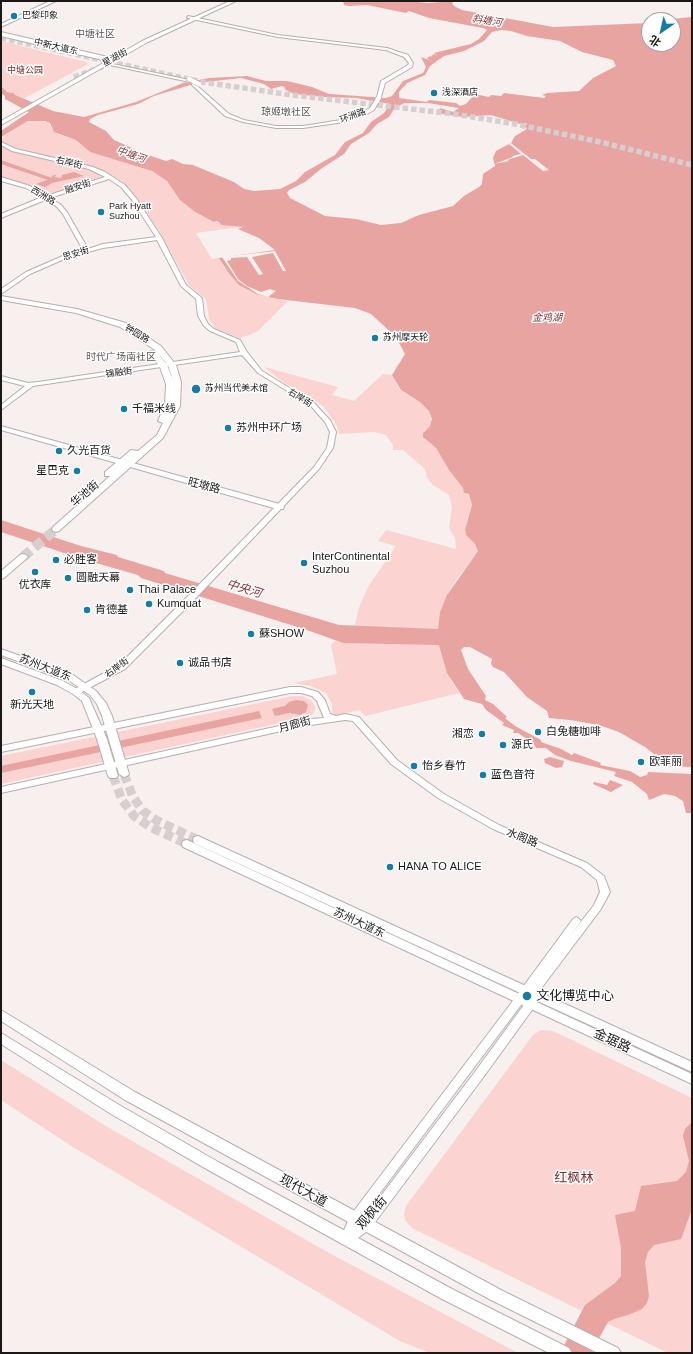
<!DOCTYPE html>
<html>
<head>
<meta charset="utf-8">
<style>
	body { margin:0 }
	#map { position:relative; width:693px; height:1354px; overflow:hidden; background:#f8efef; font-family:Helvetica,"Noto Sans SC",sans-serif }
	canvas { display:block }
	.frame { position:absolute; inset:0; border:2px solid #1b1818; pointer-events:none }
	.north { position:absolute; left:641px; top:12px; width:40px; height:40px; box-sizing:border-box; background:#fff; border:1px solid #a4a3a3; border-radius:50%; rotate:214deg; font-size:11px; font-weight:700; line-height:16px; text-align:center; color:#1b1818 }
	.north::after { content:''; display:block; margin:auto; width:14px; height:18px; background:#137da7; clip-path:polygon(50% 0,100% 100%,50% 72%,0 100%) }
</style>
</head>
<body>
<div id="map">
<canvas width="693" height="1354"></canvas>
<div class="frame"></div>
<div class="north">北</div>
</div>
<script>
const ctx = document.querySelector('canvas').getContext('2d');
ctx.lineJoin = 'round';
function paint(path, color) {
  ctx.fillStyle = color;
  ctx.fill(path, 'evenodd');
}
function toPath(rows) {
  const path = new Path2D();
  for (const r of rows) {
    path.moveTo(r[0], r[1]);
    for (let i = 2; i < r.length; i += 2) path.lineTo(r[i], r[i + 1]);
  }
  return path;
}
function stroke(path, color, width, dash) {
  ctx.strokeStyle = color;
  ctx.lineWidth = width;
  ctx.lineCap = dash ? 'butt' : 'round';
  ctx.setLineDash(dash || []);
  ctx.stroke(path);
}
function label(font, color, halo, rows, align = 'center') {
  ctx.font = font + ' Helvetica,"Noto Sans SC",sans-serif';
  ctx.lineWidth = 3;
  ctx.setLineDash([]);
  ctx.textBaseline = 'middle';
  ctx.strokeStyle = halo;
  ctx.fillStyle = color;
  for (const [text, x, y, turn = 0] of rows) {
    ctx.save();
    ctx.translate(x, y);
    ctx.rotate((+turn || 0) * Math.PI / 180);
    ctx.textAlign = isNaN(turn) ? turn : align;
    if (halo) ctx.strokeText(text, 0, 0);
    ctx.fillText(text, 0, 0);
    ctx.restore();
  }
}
paint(toPath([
	[1,41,86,62,88,64,23,99,14,95,15,93,6,91,1,86],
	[34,120,48,122,52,129,58,134,76,140,90,152,152,171,167,181,185,204,195,212,214,222,240,227,196,233,212,259,224,257,259,294,288,301,258,331,249,335,239,338,215,328,209,319,206,299,189,285,158,229,132,191,120,180,90,166,22,150,1,141,1,139,4,137,3,136,27,122],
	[1,144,12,150,82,167,99,173,101,177,55,193,47,193,21,183,1,177],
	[264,367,338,387,332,395,354,401,383,374,392,375,400,390,420,402,429,411,432,420,430,426,424,431,427,441,436,448,449,470,463,488,464,493,469,494,472,505,465,530,466,535,475,544,478,551,451,587,440,612,451,681,459,693,365,716,360,710,332,716,332,704,326,693,311,686,294,683,337,674,331,645,335,641,343,643,355,625,359,607,368,587,396,546,378,541,386,530,456,549,455,538,449,528,452,507,449,495,433,485,427,478,425,469,403,450,393,450,393,445,386,435,374,432,339,434,336,424,324,407,315,400,283,382],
	[293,696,302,696,311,700,316,708,312,715,308,717,1,784,1,756],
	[541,1030,553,1031,692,1098,692,1353,668,1353,412,1228,405,1220,404,1215,406,1206,533,1035],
	[1,1060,104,1125,329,1253,518,1353,430,1353,400,1341,73,1147,1,1100]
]), '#fbd3d1');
paint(toPath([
	[343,1,408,1,428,3,455,1,452,3,454,6,462,10,553,27,649,23,649,44,673,44,673,20,661,20,692,17,692,767,664,766,660,763,663,761,645,747,619,732,599,725,570,720,549,718,547,711,527,697,504,672,493,667,491,664,492,659,470,647,464,647,461,650,468,669,486,696,485,700,493,704,507,717,505,718,515,726,541,740,541,742,561,749,572,755,574,753,601,763,600,765,630,771,640,777,647,775,648,772,692,774,692,813,686,813,683,801,675,796,664,794,649,800,647,794,632,782,614,776,616,772,571,761,555,755,546,748,536,748,533,743,518,733,513,733,514,730,502,725,504,723,486,710,482,704,464,699,447,673,439,645,343,643,307,630,141,578,138,575,82,559,1,532,1,520,81,546,117,555,118,557,164,571,165,573,339,625,438,629,440,612,447,595,478,551,475,544,466,535,465,530,472,505,469,494,464,493,463,488,449,470,436,448,423,437,423,433,430,426,432,419,429,411,420,402,401,390,392,375,405,354,396,337,371,314,355,308,278,299,256,294,239,285,231,276,219,258,275,250,259,238,238,229,243,227,222,225,217,221,214,222,195,212,180,200,167,181,152,171,90,152,76,140,54,132,50,123,45,121,28,121,1,137,1,131,29,112,5,99,5,96,1,93,1,86,7,92,14,93,15,95,53,111,84,117,136,102,183,83,209,78,247,76,266,81,287,81,312,87,329,94,386,98,392,96,403,81,423,73,426,67,421,57,429,60,427,58,430,56,434,58,431,56,434,54,438,56,434,53,471,44,479,39,487,30,483,28,429,18,409,11,406,13,367,5,349,6,344,5],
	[501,30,511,31,527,36,560,41,582,52,613,60,616,66,593,78,579,91,547,93,542,95,546,96,544,98,504,93,501,96,491,95,489,97,465,92,474,95,466,104,460,106,456,103,429,100,427,102,399,98,399,92,407,83,425,75,430,66,444,56,464,51,484,41,492,32],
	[241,78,264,84,271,89,282,86,286,88,284,89,294,94,324,97,356,98,390,104,384,113,371,122,363,133,345,142,335,155,305,172,296,181,280,189,254,191,244,189,234,182,193,165,183,164,172,159,166,161,148,155,114,140,106,131,89,122,90,119,98,115,138,104,154,96,197,83],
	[404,103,428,103,459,108,453,112,440,108,437,113,463,117,491,115,520,124,526,123,527,125,524,125,527,129,515,136,511,143,496,151,493,158,495,166,483,174,482,184,479,187,464,196,453,206,419,215,401,223,381,225,356,219,325,216,290,198,287,193,289,190,305,182,322,168,344,154,351,144,369,133,377,124,389,117,394,109],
	[74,172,84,176,52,183,45,187,36,184,49,179,54,175,56,175,55,177,60,178,62,177,62,175],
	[296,700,304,701,308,705,306,712,300,715,289,713,275,716,272,709,285,706,289,702],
	[259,711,262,718,1,773,1,766],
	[550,757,564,761,562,767,556,768,545,763,544,759],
	[610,780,623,785,611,792,593,784,594,782,607,785],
	[692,1122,692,1209,681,1239,654,1245,648,1252,645,1262,649,1296,647,1303,642,1309,628,1315,614,1319,608,1322,591,1353,560,1353,585,1305,615,1283,621,1276,621,1248,615,1215,635,1211,641,1186,677,1181,686,1172,689,1161,683,1136,685,1129]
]), '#e8a4a1');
paint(toPath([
	[511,143,531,159,535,159,549,170,543,171,523,155,507,160,509,161,494,164,513,157,512,156,521,154,509,144],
	[275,251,286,271,283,271,273,253,252,257,263,274,259,275,247,257,231,258,231,260,227,261,238,279,247,286,261,292,270,289,276,291,268,297,258,294,238,281,222,257]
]), '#f8efef');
paint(toPath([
	[1,160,52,178,53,179,48,180,1,164,1,160]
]), '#e8a4a1');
stroke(toPath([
	[124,774,133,797,143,811,156,820,198,840],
	[113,776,122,800,134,816,152,828,187,844]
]), '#d7cfcf', 9, [9, 4.5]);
stroke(toPath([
	[1,38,202,82,292,95,454,114,515,124,596,141,692,165],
	[74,77,107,65]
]), '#d7cfcf', 5.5, [5.5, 3]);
stroke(toPath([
	[23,557,56,529]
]), '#d7cfcf', 10, [10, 5]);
const tertiary = toPath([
	[188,16,278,35,387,48,408,55,413,63,412,67,385,83,381,97,379,98,377,97,381,81,408,65,409,63,404,57,386,50,278,37,187,18,188,16],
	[103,62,185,79,187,80,185,81,105,64,103,63,103,62],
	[194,83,229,114,244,120,276,126,303,126,341,120,363,112,370,108,375,100,379,101,374,110,367,114,344,122,303,128,276,128,243,122,225,116,192,85,192,83,194,83],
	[1,142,16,149,93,167,105,172,125,185,136,198,162,238,186,285,202,298,204,316,208,324,214,329,240,340,247,352,262,371,314,403,330,420,336,432,333,448,319,469,194,600,125,669,76,695,72,692,73,690,119,665,188,596,314,467,327,448,330,432,325,422,310,405,258,373,242,355,33,386,1,410,1,405,25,386,1,380,1,376,28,383,38,382,240,352,236,342,210,331,204,326,198,316,196,299,181,286,157,240,103,248,69,257,30,274,1,294,1,289,26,272,65,255,83,250,63,214,56,206,45,200,1,218,1,214,42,197,26,188,1,181,1,177,30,186,46,196,105,177,89,169,12,151,1,145,1,142],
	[109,179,121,187,132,200,156,237,103,244,88,249,67,212,60,204,50,198,109,179],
	[290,687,301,687,318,692,325,700,330,714,336,716,345,714,359,717,397,760,444,794,499,825,587,863,604,876,610,892,601,909,537,994,535,1006,482,1079,370,1229,350,1244,346,1245,342,1244,340,1240,350,1216,506,1010,573,919,576,917,579,919,581,921,570,936,594,905,600,892,597,880,581,867,493,829,438,798,391,764,353,721,345,720,304,726,1,793,1,787,311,719,324,718,317,701,312,696,301,693,290,693,1,752,1,746,290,687],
	[527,997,526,1002,474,1073,362,1221,358,1225,359,1221,527,997]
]);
const secondary = toPath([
	[50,1,56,1,1,27,1,24,50,1],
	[1,426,283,505,284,507,283,509,277,509,1,430,1,426],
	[1,649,73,675,96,691,106,703,112,716,129,774,127,776,124,777,119,774,102,716,97,704,90,695,67,679,1,655,1,649],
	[1,658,63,681,79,690,89,698,107,739,118,776,116,778,110,778,108,776,97,739,82,701,73,694,57,685,1,664,1,658],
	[198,836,692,1062,692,1072,194,843,193,840,194,837,198,836],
	[187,840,692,1074,692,1084,183,847,182,844,183,841,187,840]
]);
const primary = toPath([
	[230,1,236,1,148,42,1,125,1,121,107,61,1,36,1,32,112,58,144,40,230,1],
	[1,296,77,309,126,323,161,346,176,365,181,382,180,406,163,438,59,531,56,532,53,531,52,529,53,527,110,476,105,476,105,472,131,450,138,451,157,435,163,423,158,421,165,405,166,384,160,367,149,353,150,351,156,351,167,365,173,380,168,365,155,350,120,327,76,313,1,300,1,296],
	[23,554,26,555,28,557,26,559,4,578,1,579,1,571,20,555,23,554],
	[1,1010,135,1092,501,1290,618,1348,621,1353,598,1353,491,1300,125,1100,1,1021,1,1010],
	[1,1033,121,1106,220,1163,452,1289,569,1348,572,1353,549,1353,442,1299,210,1171,111,1114,1,1044,1,1033]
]);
stroke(tertiary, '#b7aeae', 2);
stroke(secondary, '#b7aeae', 2);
stroke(primary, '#b7aeae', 2);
paint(tertiary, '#fff');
paint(secondary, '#fff');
paint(primary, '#fff');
const tertiaryBridge = toPath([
	[189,79,199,84],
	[377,101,379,97]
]);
stroke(tertiaryBridge, '#b7aeae', 5.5, []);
stroke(tertiaryBridge, '#fff', 4.5);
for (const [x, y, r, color] of [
	[14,16,4,"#137da7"],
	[434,93,4,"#137da7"],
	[101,212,4,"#137da7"],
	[375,338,4,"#137da7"],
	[196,389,5,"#137da7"],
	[124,409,4,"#137da7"],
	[228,428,4,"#137da7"],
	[59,451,4,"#137da7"],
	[77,471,4,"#137da7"],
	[56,560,4,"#137da7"],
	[304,563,4,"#137da7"],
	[35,572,4,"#137da7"],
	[68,578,4,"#137da7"],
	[130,590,4,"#137da7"],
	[149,604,4,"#137da7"],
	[87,610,4,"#137da7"],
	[251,634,4,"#137da7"],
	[180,663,4,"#137da7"],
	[32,692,4,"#137da7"],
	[538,732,4,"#137da7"],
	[482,734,4,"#137da7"],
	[503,745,4,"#137da7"],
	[641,762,4,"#137da7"],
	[414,766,4,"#137da7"],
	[483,775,4,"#137da7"],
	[390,867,4,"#137da7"],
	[527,996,5,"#137da7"]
]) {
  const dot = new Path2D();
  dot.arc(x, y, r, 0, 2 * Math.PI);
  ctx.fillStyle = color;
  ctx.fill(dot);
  stroke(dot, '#fff', 1.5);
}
label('9px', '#1b1818', '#fff', [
	["巴黎印象",22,16],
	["浅深酒店",442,93],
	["Park Hyatt",109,207],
	["Suzhou",109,217],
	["苏州摩天轮",383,338],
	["苏州当代美术馆",205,389]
], 'left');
label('9px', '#1b1818', '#fff', [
	["中新大道东",56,47,13],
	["星湖街",115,58,-28],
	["环洲路",353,116,-20],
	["右岸街",69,163,14],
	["融安街",78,187,-18],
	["西洲路",43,196,31],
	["思安街",76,254,-17],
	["钟园路",137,334,32],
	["锦融街",119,373,-8],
	["右岸街",300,398,31],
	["右岸街",117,668,-36]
]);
label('9px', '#7b2a2d', '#fff', [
	["中塘公园",25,71]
]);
label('italic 10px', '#853436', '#fff', [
	["斜塘河",487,21,10],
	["中塘河",131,155,19],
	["金鸡湖",547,318]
]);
label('10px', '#5c5554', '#fff', [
	["中塘社区",95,34],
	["琼姬墩社区",286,112],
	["时代广场南社区",121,357]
]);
label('11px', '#1b1818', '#fff', [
	["千福米线",132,409],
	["苏州中环广场",236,428],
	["久光百货",67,451],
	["星巴克",69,471,"right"],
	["InterContinental",312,557],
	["Suzhou",312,570],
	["必胜客",64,560],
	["圆融天幕",76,578],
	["优衣库",35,585,"center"],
	["Thai Palace",138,590],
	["Kumquat",157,604],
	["肯德基",95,610],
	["蘇SHOW",259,634],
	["诚品书店",188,663],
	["新光天地",32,705,"center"],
	["白兔糖咖啡",546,732],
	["湘恋",474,734,"right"],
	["源氏",511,745],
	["欧菲丽",649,762],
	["怡乡春竹",422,766],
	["蓝色音符",491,775],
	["HANA TO ALICE",398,867]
], 'left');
label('11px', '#1b1818', '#fff', [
	["旺墩路",204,486,15],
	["华池街",85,494,-41],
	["苏州大道东",45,668,21],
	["月廊街",295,725,-15],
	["水阁路",522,838,22],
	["苏州大道东",359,923,25]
]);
label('italic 12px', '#853436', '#fff', [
	["中央河",244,589,17]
]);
label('13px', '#1b1818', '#fff', [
	["文化博览中心",536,996]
], 'left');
label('13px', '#1b1818', '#fff', [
	["金琚路",612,1041,25],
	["现代大道",303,1191,29],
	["观枫街",372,1213,-49]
]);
label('13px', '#7b2a2d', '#fff', [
	["红枫林",574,1178]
]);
</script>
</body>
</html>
